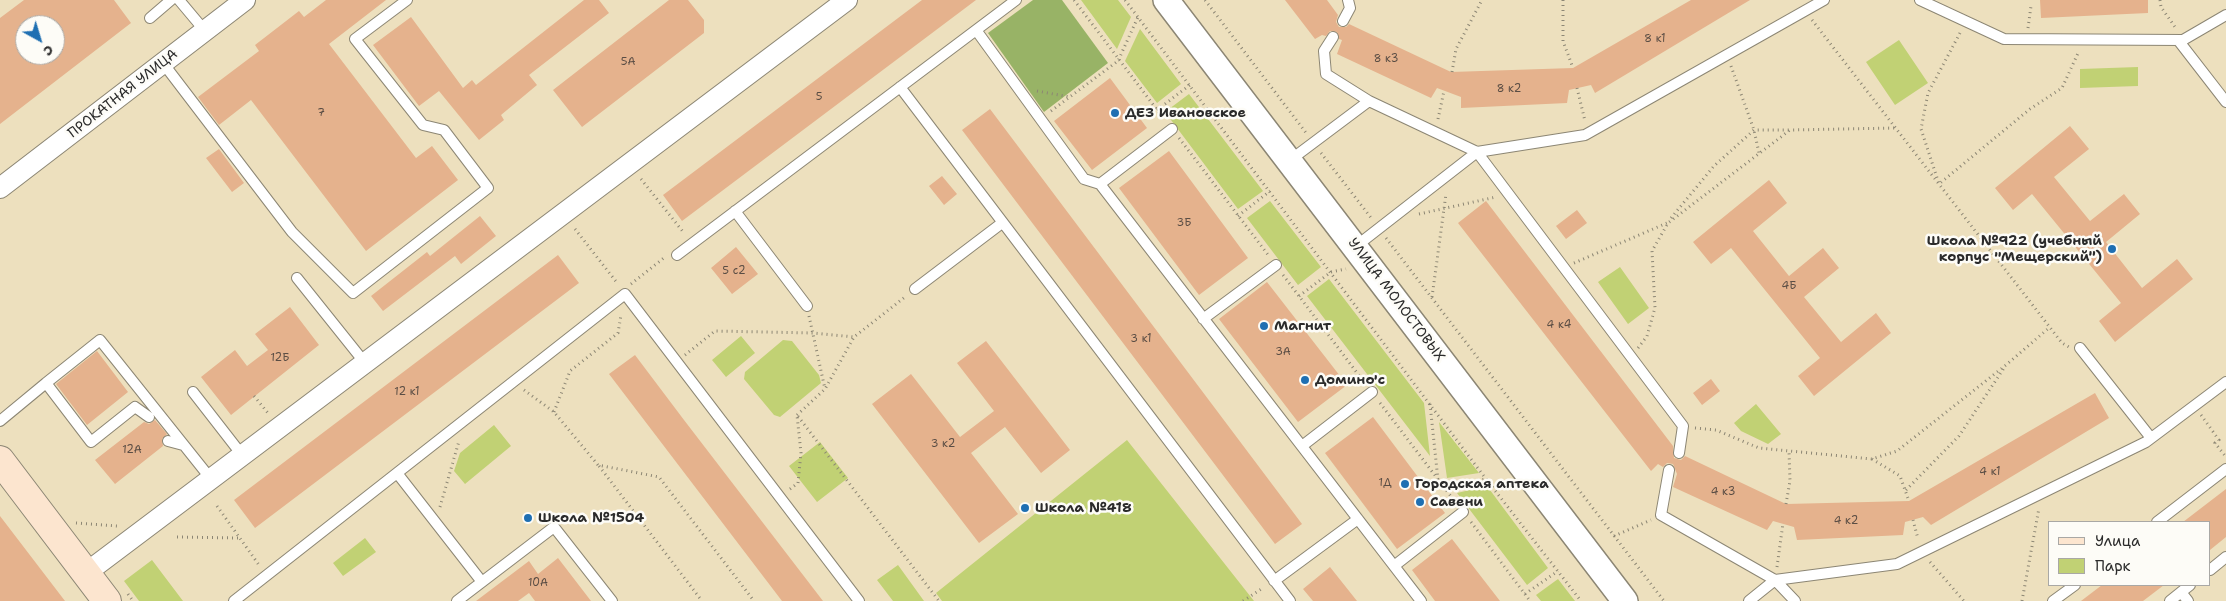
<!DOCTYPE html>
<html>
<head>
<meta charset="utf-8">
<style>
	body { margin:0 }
	#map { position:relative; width:2226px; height:601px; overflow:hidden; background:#ede0be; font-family:"Shantell Sans",sans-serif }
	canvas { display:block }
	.legend { position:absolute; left:2048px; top:521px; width:162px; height:65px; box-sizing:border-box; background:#fdfcf7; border:1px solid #a9a8a5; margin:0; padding:6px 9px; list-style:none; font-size:15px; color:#2b2b2b }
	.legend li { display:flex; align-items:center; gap:10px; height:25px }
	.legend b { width:25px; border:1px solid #a9a8a5 }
	.north { position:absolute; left:15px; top:15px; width:50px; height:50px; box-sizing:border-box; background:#fdfcf7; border:1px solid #a9a8a5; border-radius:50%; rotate:141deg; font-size:14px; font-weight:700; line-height:20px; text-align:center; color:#2b2b2b }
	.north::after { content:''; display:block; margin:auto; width:18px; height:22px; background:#1f6fb2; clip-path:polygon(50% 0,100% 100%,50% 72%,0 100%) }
</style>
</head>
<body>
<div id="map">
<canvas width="2226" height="601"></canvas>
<ul class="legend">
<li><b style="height:6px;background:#fce5cf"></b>Улица</li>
<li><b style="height:14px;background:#c1d174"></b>Парк</li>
</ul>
<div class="north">С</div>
</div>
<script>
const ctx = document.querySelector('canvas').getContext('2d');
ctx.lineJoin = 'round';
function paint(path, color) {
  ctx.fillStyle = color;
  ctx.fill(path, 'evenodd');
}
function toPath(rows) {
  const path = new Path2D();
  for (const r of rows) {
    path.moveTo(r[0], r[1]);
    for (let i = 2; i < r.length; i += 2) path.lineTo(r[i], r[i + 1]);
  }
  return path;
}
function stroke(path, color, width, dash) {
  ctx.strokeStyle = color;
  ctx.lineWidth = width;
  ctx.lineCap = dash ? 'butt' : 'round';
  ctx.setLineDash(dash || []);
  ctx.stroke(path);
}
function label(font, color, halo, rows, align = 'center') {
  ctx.font = font + ' "Shantell Sans",sans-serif';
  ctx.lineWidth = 5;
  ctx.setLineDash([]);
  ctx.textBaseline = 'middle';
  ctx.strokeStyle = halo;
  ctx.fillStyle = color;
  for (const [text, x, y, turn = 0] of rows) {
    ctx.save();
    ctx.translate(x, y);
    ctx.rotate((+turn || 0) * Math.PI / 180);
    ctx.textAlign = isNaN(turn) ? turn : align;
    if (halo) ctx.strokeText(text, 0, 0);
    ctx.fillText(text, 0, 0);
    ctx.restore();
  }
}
paint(toPath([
	[1081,0,1118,0,1131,17,1117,49],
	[1140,29,1181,84,1157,103,1125,61],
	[1899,40,1928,83,1895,105,1866,62],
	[2138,67,2138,86,2080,88,2080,69],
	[1189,94,1263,191,1238,209,1165,112],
	[1270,201,1321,267,1298,285,1247,218],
	[1620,267,1649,308,1628,324,1598,282],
	[1329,279,1424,403,1430,456,1307,296],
	[741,336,755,353,726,377,712,360],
	[783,340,792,341,819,375,821,383,780,417,774,415,744,379,745,372],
	[1756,404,1781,434,1768,444,1741,431,1734,423],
	[1439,422,1479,473,1447,478],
	[494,425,511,446,465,484,454,471,460,453],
	[1127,440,1254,601,942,601,936,593],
	[820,442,848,478,817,502,789,466],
	[1487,486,1548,568,1527,585,1457,493],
	[365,538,376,552,343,576,333,563],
	[152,560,183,601,139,601,124,581],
	[898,565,924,601,893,601,877,580],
	[1558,579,1575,601,1541,601,1536,595]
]), '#c1d174');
paint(toPath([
	[1033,0,1062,0,1108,63,1044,112,988,33]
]), '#98b366');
paint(toPath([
	[24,0,114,0,131,23,0,124,0,18],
	[25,25,55,25,55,55,25,55],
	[326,0,386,0,329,44,416,158,432,146,458,180,366,251,251,100,219,125,198,97,259,51,255,45,299,11,304,17],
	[584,0,599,0,609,13,529,75,537,85,501,115,504,120,479,140,439,91,419,106,373,45,411,17,463,88,472,80,476,85],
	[669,0,688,0,704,20,704,33,582,127,553,90],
	[922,0,976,0,682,221,663,195],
	[1285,0,1327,0,1338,15,1336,22,1339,27,1346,27,1349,24,1451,72,1573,68,1691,0,1750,0,1595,93,1591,85,1569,90,1567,103,1461,108,1461,97,1437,88,1431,98,1337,54,1342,40,1339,39,1337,32,1330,31,1326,36,1322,35,1315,39],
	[2040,0,2148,0,2148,13,2041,18],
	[1110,78,1147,128,1092,170,1054,121],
	[990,109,1302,524,1275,544,962,130],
	[2070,126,2089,149,2054,177,2090,221,2124,194,2140,214,2106,242,2142,288,2177,259,2193,279,2115,342,2099,321,2121,303,2032,194,2013,210,1995,188],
	[219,149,244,183,232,192,206,158],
	[1169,151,1248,258,1199,295,1119,188],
	[942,176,957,194,944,205,929,186],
	[1769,180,1787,203,1753,231,1789,276,1823,248,1839,268,1804,297,1841,342,1876,313,1891,333,1814,396,1798,376,1820,358,1731,248,1711,264,1693,242],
	[1486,201,1673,446,1674,458,1681,460,1685,456,1786,504,1909,501,2095,393,2109,418,1931,525,1923,517,1905,522,1903,535,1797,540,1794,527,1773,521,1767,530,1673,487,1677,474,1673,464,1667,463,1663,467,1658,464,1651,471,1458,223],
	[1577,210,1587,223,1566,239,1556,226],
	[480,216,496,236,461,264,455,256,383,311,371,296,427,252,430,256],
	[736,247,758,274,732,294,711,268],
	[558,255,579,283,255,528,234,500],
	[1267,282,1347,385,1298,422,1219,319],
	[290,307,319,345,231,415,201,377,235,350,247,366,268,350,255,334],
	[986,341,1070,450,1041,473,1005,427,971,453,1018,514,979,543,872,404,911,374,960,437,994,411,957,363],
	[97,351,128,392,87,425,56,384],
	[635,355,684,420,823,601,782,601,609,374],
	[1711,379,1720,391,1702,405,1693,393],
	[1373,417,1445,513,1397,549,1325,453],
	[155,420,167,434,162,439,163,446,115,484,95,460,144,422,149,424],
	[2226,489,2226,537,2210,550,2210,522,2183,522],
	[0,516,65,601,0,601],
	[1452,539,1500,601,1435,601,1412,570],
	[558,558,591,601,535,601,529,593,518,601,476,601,529,561,538,574],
	[1330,567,1357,601,1313,601,1303,589],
	[2102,585,2164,585,2143,601,2081,601]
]), '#e5b28d');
const service = toPath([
	[179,0,205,31],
	[1920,0,2004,39,2183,40,2226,15],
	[150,18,171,0],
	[1343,21,1350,8,1348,0],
	[976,30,1084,179,1100,184,1421,601],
	[1333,37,1324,51,1326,74,1369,101,1477,152,1683,426,1679,453],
	[2178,40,2226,102],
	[163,63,292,232,353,293,488,188,444,130,423,125,355,39,407,0],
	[900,87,1290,601],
	[1289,161,1369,101],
	[1100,184,1172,129],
	[735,211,807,306],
	[1355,247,1477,152,1585,135,1824,0],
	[677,255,1016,0],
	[297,278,365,363],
	[915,289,1002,223],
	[1203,319,1276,265],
	[2080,348,2151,438],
	[46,383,100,340,211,479],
	[193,392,242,455],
	[0,421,46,383,91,442,135,407,149,417],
	[168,441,183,445],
	[1302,446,1372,392],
	[1669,470,1661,515,1775,580,1795,601],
	[397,473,482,582],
	[2157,522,2226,469],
	[1394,566,1463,512],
	[2210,570,2226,557],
	[1274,581,1358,519],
	[2181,592,2188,601],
	[234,601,625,294,859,601],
	[457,601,554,527,612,601],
	[1749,601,1775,580,1897,564,2146,442,2226,382],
	[2053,601,2075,585],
	[2170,601,2190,585]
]);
const minor = toPath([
	[0,188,245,0],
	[86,573,847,0]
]);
const tertiary = toPath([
	[1166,0,1625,601]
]);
const secondary = toPath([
	[0,460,107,601]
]);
stroke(service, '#8c8674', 12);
stroke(minor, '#8c8674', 22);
stroke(tertiary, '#8c8674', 28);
stroke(secondary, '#8c8674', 30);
stroke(toPath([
	[1074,0,1164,119],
	[1125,0,1486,479,1581,601],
	[1205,0,1307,134],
	[1563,0,1563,41,1573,68],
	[2160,0,2161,7,2175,27],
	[1812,20,2062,343,2069,347],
	[2028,28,2031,6],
	[1960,33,1928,93,1921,129,1939,184,2030,109,2062,88,2079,51],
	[1731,66,1754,130,1759,153],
	[1452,72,1456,49,1482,0],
	[1577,88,1585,121],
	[1037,91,1070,97],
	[1157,110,1190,85],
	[1051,111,1118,61,1138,17],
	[1438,119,1444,91],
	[1179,138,1269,256],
	[1321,153,1372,219],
	[641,179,684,233],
	[1419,214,1496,197],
	[1238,216,1270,191],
	[1671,218,1714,166,1754,130,1789,130],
	[575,229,618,284],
	[1386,238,1664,601],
	[1574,263,1667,223],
	[1283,275,1364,382],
	[631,284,665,257],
	[1299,296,1331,272,1346,269],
	[1432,297,1446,194],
	[809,316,825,389],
	[1638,348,1647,336,1655,308,1652,251,1668,223,1790,130,1895,128],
	[685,355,715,331,813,333,854,337],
	[524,390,554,412,598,465,659,477,754,601],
	[254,396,268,413],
	[1380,403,1456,503],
	[1430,404,1438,480],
	[554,412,570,371,618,333,621,315],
	[797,415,825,389,854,337,905,297],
	[2201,415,2219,440,2215,443,2226,457],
	[1695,428,1716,430,1759,448,1872,459,1897,451,2006,365,2050,327],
	[1872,459,1900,476,1909,501],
	[599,466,702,601],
	[1443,486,1486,479],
	[790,489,798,483,801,453,797,415,939,601],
	[1906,490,1959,436,2004,368],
	[1786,504,1790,481,1789,451],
	[217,506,259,565],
	[440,507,459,441],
	[1913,520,1918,539],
	[1471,522,1530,601],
	[76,523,117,526],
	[1614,536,1651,520],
	[177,537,239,538],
	[1930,562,1964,601],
	[1777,567,1783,523],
	[128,594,133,601],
	[1525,594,1558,571],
	[1243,601,1263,588],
	[2022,601,2039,508]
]), '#8c8674', 3, [1, 4]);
stroke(service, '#fff', 10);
stroke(minor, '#fff', 20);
stroke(tertiary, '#fff', 25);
stroke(secondary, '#fce5cf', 28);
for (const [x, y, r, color] of [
	[1115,113,5,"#1f6fb2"],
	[2112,249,5,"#1f6fb2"],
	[1264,326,5,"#1f6fb2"],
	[1305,380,5,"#1f6fb2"],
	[1405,484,5,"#1f6fb2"],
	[1420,502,5,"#1f6fb2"],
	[1025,508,5,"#1f6fb2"],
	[528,518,5,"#1f6fb2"]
]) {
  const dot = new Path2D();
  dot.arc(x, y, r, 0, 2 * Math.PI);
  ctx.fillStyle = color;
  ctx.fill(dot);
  stroke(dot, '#fdfcf7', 2);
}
label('11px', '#5a4d44', null, [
	["8 к1",1655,39],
	["8 к3",1386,59],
	["5А",628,62],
	["8 к2",1509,89],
	["5",819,97],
	["7",321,113],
	["3Б",1184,223],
	["5 с2",734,271],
	["4Б",1789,286],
	["4 к4",1559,325],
	["3 к1",1141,339],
	["3А",1283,352],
	["12Б",280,358],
	["12 к1",407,392],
	["3 к2",943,444],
	["12А",132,450],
	["4 к1",1990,472],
	["1Д",1385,483],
	["4 к3",1723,492],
	["4 к2",1846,521],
	["10А",538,583]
]);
label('14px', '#2b2b2b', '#fdfcf7', [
	["ПРОКАТНАЯ УЛИЦА",123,94,-38],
	["УЛИЦА МОЛОСТОВЫХ",1396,300,53]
]);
label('bold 14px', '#2b2b2b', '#fdfcf7', [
	["ДЕЗ Ивановское",1125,113],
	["Школа №922 (учебный",2102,241,"right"],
	["корпус \"Мещерский\")",2102,257,"right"],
	["Магнит",1274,326],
	["Домино'c",1315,380],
	["Городская аптека",1415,484],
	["Савени",1430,502],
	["Школа №418",1035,508],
	["Школа №1504",538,518]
], 'left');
</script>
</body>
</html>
